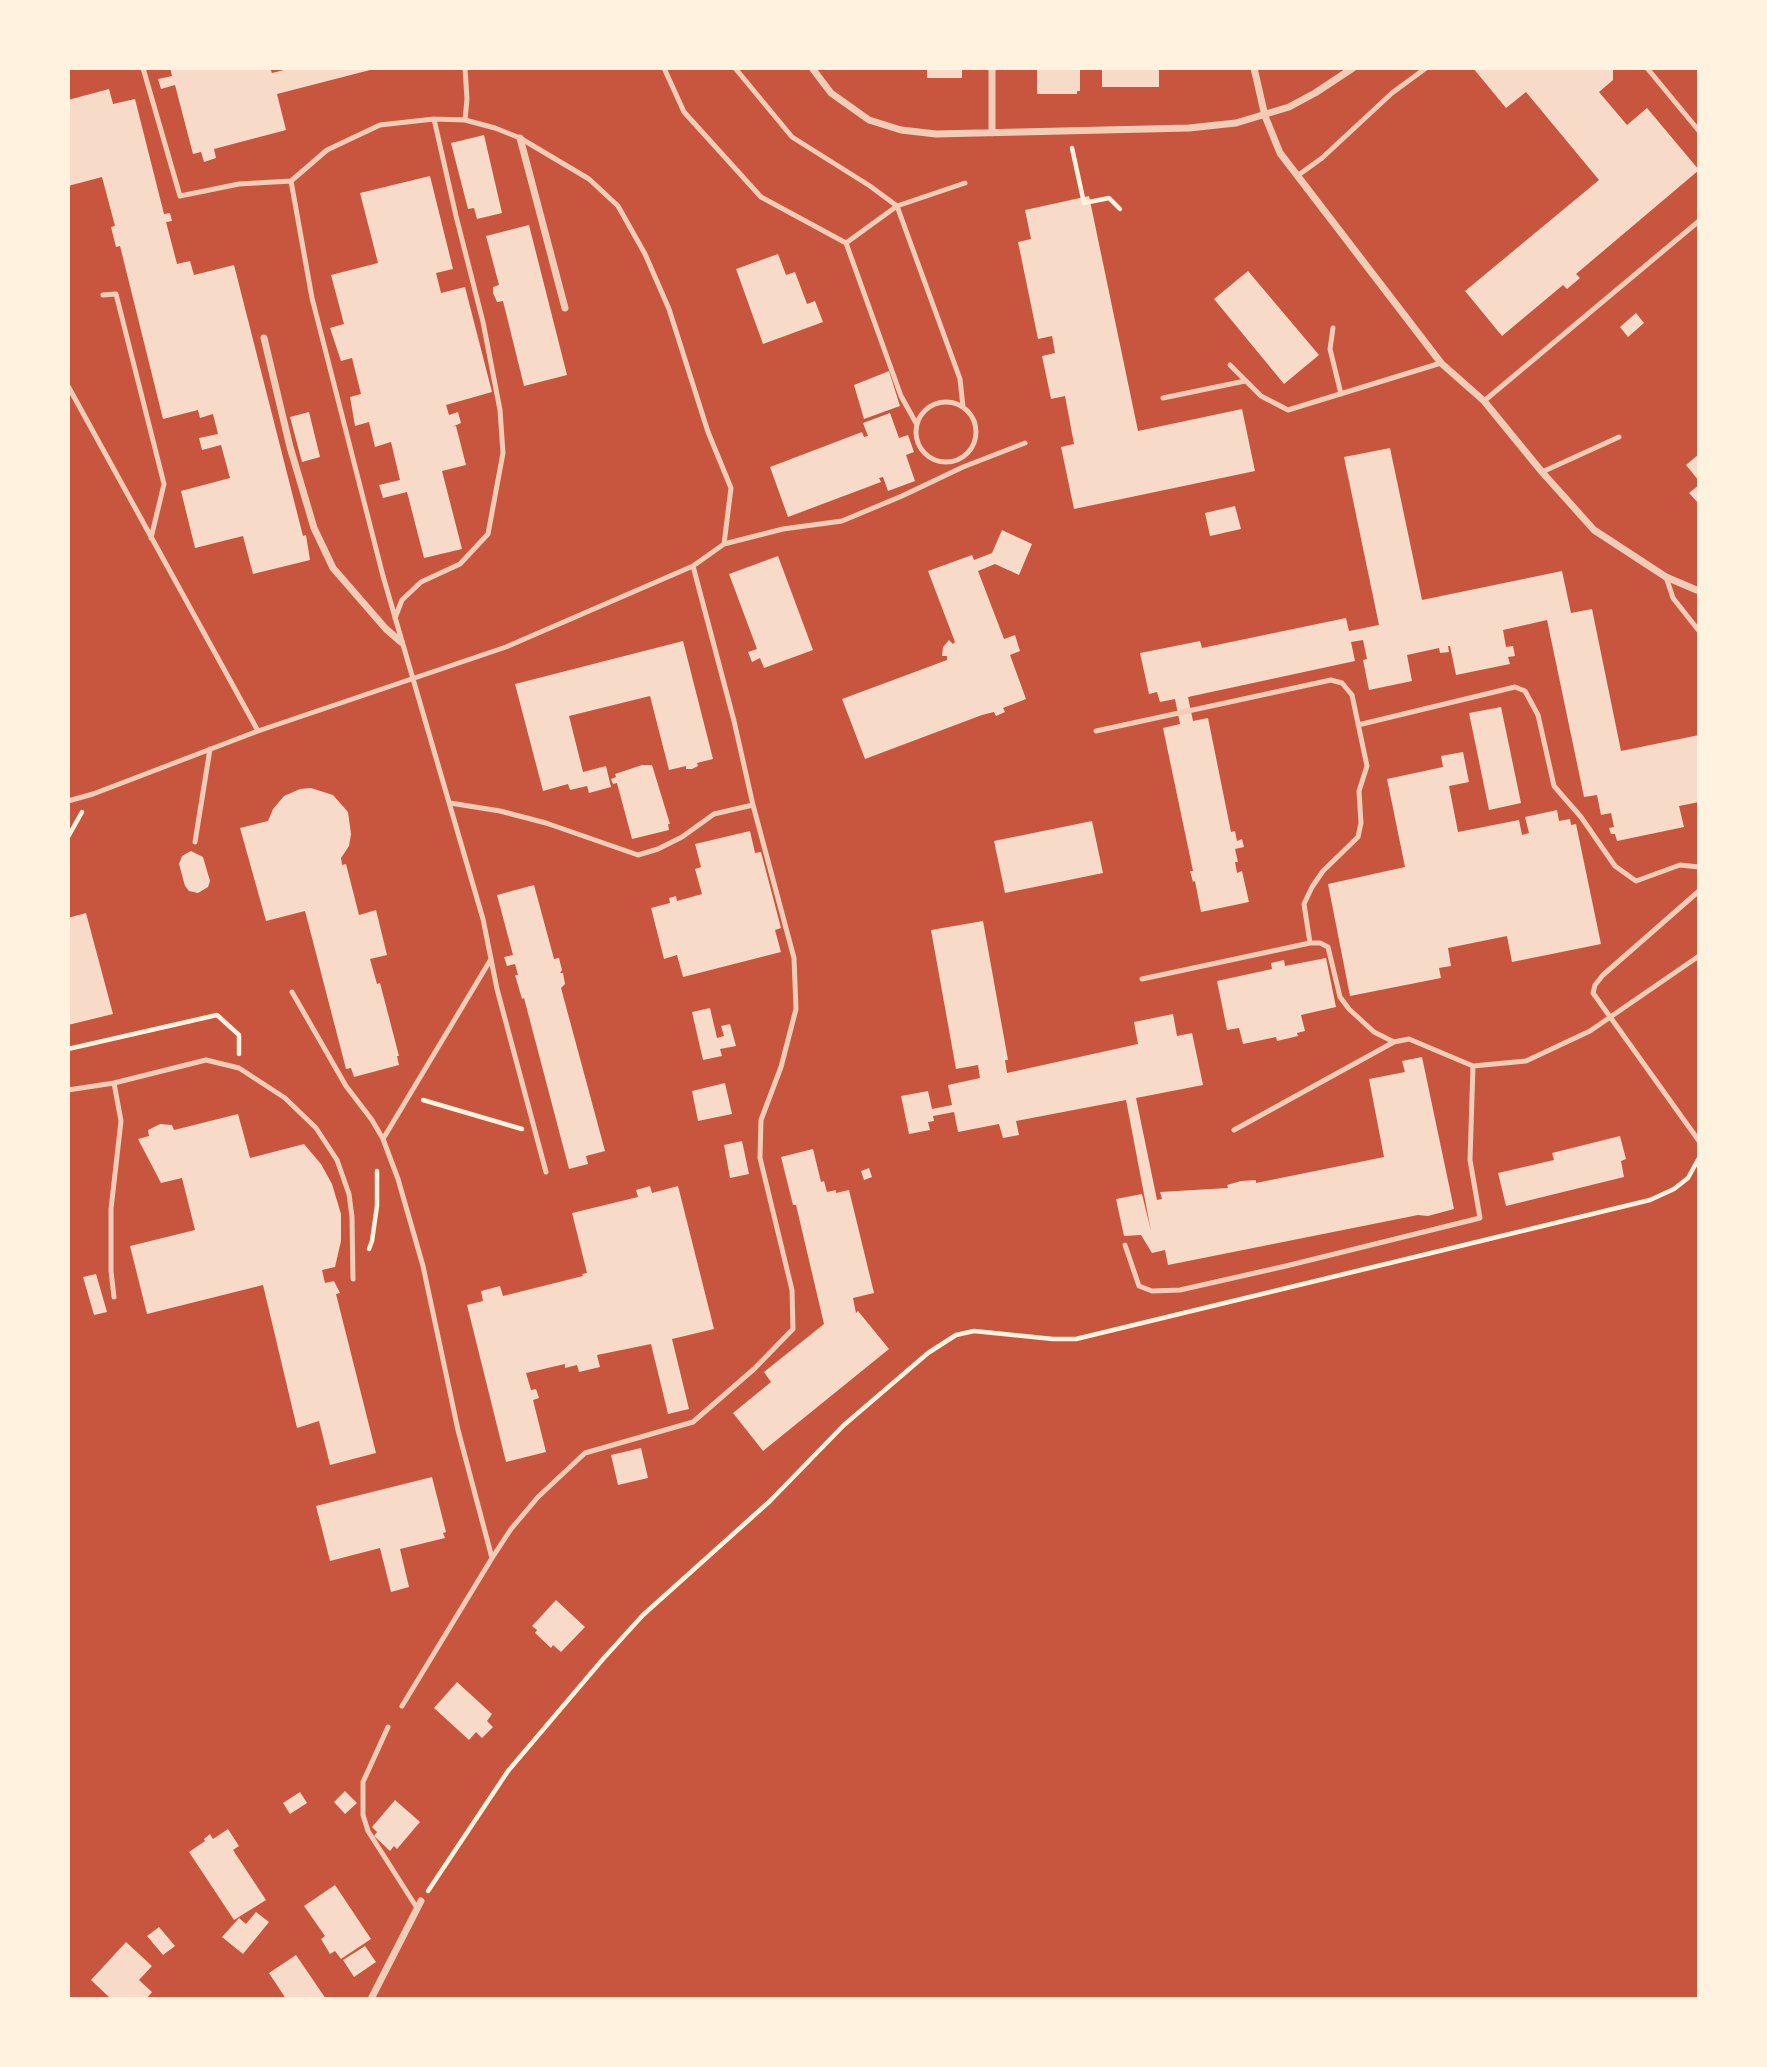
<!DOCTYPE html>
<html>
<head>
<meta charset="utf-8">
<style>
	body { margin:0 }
	#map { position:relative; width:1767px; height:2067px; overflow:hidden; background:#c8553d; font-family:Ubuntu,sans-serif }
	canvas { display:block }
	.frame { position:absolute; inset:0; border:70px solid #fff3e0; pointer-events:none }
</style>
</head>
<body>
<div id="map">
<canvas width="1767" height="2067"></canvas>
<div class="frame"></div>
</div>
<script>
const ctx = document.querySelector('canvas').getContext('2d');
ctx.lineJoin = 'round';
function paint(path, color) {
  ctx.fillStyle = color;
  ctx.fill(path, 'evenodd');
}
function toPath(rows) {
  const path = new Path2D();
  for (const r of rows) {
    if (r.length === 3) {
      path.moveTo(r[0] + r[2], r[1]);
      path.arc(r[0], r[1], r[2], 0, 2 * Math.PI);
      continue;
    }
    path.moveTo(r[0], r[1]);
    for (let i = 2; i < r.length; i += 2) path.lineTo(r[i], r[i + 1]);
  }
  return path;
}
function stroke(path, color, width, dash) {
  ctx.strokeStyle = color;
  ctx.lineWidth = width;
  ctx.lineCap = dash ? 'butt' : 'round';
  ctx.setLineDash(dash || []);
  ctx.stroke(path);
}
paint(toPath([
	[170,68,270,68,272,73,292,68,374,69,277,94,286,130,214,149,216,158,204,162,201,152,193,154,175,85,161,89,158,79,172,76],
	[927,68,962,68,962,78,927,78],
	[1037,68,1080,68,1080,91,1077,91,1077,94,1037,94],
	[1102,68,1159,68,1159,87,1102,87],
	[1473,68,1613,68,1613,80,1599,92,1627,125,1647,108,1699,170,1576,274,1580,278,1567,289,1563,285,1502,336,1465,291,1599,180,1526,92,1506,108],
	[109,89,113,104,135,99,164,214,170,213,172,221,166,222,177,264,190,261,194,275,234,265,303,536,306,535,310,560,253,574,243,536,195,548,181,491,230,478,221,445,202,450,199,438,218,434,213,414,200,418,198,410,163,419,120,246,116,247,111,227,115,226,102,177,68,186,68,100],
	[484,135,502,213,477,219,474,208,468,209,451,143],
	[430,176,453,269,436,273,441,293,465,287,492,392,446,405,449,415,458,412,461,423,452,427,456,426,466,465,442,471,462,549,424,558,407,492,383,498,379,485,400,480,391,442,375,447,369,422,355,426,350,397,361,394,352,358,341,361,330,328,344,324,331,275,378,263,360,193],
	[1089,196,1138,431,1242,409,1255,471,1074,509,1061,447,1074,444,1065,396,1051,399,1042,356,1055,353,1052,336,1038,339,1018,242,1031,239,1025,210],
	[529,225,567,375,524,386,503,301,497,302,493,293,493,287,499,285,486,236],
	[778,254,786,275,795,272,807,304,815,301,823,322,763,344,736,269],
	[1248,271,1319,355,1284,384,1214,299],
	[1636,313,1644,323,1628,337,1620,327],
	[889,371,900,406,864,419,854,385],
	[309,412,320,457,302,462,290,417],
	[890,413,899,438,908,435,914,452,906,455,915,481,888,491,883,477,879,478,881,482,788,517,770,467,862,432,864,437,868,436,863,423],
	[1390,448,1422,600,1562,571,1571,613,1592,609,1621,751,1699,735,1699,802,1679,806,1684,827,1617,841,1615,834,1611,834,1609,828,1614,827,1611,813,1601,815,1597,795,1584,797,1547,620,1503,630,1506,647,1513,646,1515,656,1508,657,1510,664,1456,675,1450,646,1448,646,1449,652,1440,653,1439,648,1407,655,1412,681,1369,690,1363,660,1367,659,1363,640,1351,642,1355,661,1188,697,1193,721,1208,718,1231,832,1235,831,1237,841,1242,839,1244,847,1235,849,1238,862,1235,862,1237,873,1242,871,1249,902,1201,912,1195,881,1193,882,1190,871,1193,871,1163,728,1180,724,1175,699,1160,702,1157,692,1149,694,1140,653,1200,641,1202,648,1346,618,1349,631,1379,625,1344,457],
	[1699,454,1699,481,1686,465],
	[1699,485,1699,504,1689,493],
	[1235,506,1241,529,1210,536,1205,513],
	[1002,530,1032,544,1019,575,995,564,978,571,1004,639,1015,635,1020,651,1010,655,1026,699,1003,708,1005,712,996,716,994,712,982,715,865,759,842,699,947,660,947,656,942,656,943,647,949,640,953,644,955,642,928,571,972,555,974,560,992,553],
	[778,556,813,650,764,668,760,658,752,662,748,652,757,649,729,574],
	[683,641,713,759,697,763,698,766,692,769,686,769,686,766,669,770,650,696,569,716,583,772,606,766,611,787,589,793,587,786,570,790,568,784,543,791,515,684],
	[1501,707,1521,803,1489,810,1469,713],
	[1463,752,1469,782,1449,786,1458,832,1519,820,1522,835,1529,833,1525,817,1557,810,1559,821,1570,819,1571,825,1576,824,1601,944,1512,962,1507,936,1448,948,1451,966,1439,968,1441,978,1350,996,1328,884,1405,867,1387,779,1443,767,1441,756],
	[642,765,652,765,670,824,668,824,669,830,632,839,617,783,613,784,611,779,616,777,615,774],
	[311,788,333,795,348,812,351,834,349,846,341,858,342,865,346,864,359,915,376,910,387,955,370,959,377,984,380,983,399,1056,397,1056,399,1065,354,1077,351,1068,346,1069,305,911,266,921,240,828,268,821,273,809,284,796,300,789],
	[1092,821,1103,873,1005,893,994,841],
	[750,831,755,853,761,852,781,928,775,930,781,952,683,977,677,955,664,959,651,908,670,903,669,898,676,896,677,901,702,894,695,869,701,867,695,844],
	[191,851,203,857,210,881,208,887,198,893,189,891,185,886,179,864,182,856],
	[534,885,554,959,559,958,562,970,560,973,563,973,565,984,561,988,605,1151,586,1156,588,1164,569,1169,524,998,522,999,515,975,518,975,515,964,507,966,504,957,513,955,497,895],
	[86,913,113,1014,68,1025,68,918],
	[983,921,1008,1060,1005,1060,1007,1073,1138,1044,1134,1022,1173,1014,1177,1036,1192,1033,1203,1085,1136,1098,1157,1200,1162,1199,1160,1192,1228,1188,1227,1185,1241,1181,1256,1180,1256,1183,1384,1157,1369,1079,1405,1072,1402,1061,1422,1057,1454,1209,1428,1216,1418,1215,1168,1265,1165,1250,1152,1253,1141,1235,1124,1236,1116,1199,1142,1194,1151,1231,1126,1100,1016,1121,1019,1135,1003,1138,999,1124,958,1132,954,1112,933,1116,934,1121,928,1122,930,1130,909,1134,901,1096,928,1091,932,1109,952,1105,948,1085,980,1078,978,1065,956,1069,931,930],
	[1326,958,1336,1007,1301,1015,1305,1031,1297,1033,1298,1036,1277,1041,1276,1037,1243,1044,1239,1028,1227,1030,1217,981,1272,969,1271,963,1284,960,1285,966],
	[710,1008,717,1038,724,1036,721,1026,730,1024,736,1046,720,1049,722,1056,703,1060,692,1012],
	[725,1083,732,1114,698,1121,692,1091],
	[238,1114,250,1158,304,1144,321,1164,332,1184,341,1214,341,1241,335,1267,322,1270,325,1283,334,1281,340,1293,336,1294,376,1453,330,1465,319,1421,297,1428,263,1285,147,1314,130,1246,195,1230,182,1178,161,1183,138,1139,149,1136,148,1130,160,1124,172,1125,174,1130],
	[1620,1136,1626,1159,1621,1161,1624,1177,1506,1206,1498,1173,1554,1160,1552,1153],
	[742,1141,749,1174,730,1178,724,1145],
	[813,1149,821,1182,824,1181,827,1192,836,1190,836,1193,849,1190,874,1293,853,1298,856,1313,858,1311,889,1349,763,1451,733,1413,771,1382,764,1372,824,1324,796,1205,793,1205,781,1157],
	[869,1168,872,1177,864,1180,861,1171],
	[650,1186,652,1193,678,1186,714,1329,672,1339,689,1409,668,1414,651,1344,597,1355,600,1367,579,1372,577,1365,565,1368,565,1364,526,1373,531,1390,536,1389,539,1398,533,1400,546,1452,506,1462,467,1305,483,1301,481,1291,500,1286,503,1296,583,1276,582,1274,587,1273,572,1213,638,1197,636,1190],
	[96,1274,107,1312,94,1315,83,1277],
	[641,1448,648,1478,618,1485,611,1455],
	[432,1477,446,1532,443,1533,445,1538,400,1549,409,1587,391,1592,380,1548,330,1561,316,1506],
	[556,1600,585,1627,561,1652,553,1645,551,1648,535,1633,537,1630,532,1626],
	[457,1682,492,1714,487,1721,493,1727,482,1738,476,1732,469,1740,434,1708],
	[345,1791,357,1803,345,1814,334,1802],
	[300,1792,307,1803,290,1814,283,1803],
	[395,1800,420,1822,397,1849,394,1846,390,1851,374,1836,377,1832,372,1827],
	[228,1829,239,1846,233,1850,266,1900,234,1920,189,1852,205,1841,204,1839,210,1834,213,1839],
	[335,1885,371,1939,341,1959,335,1951,330,1954,321,1939,325,1936,304,1906],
	[256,1912,269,1922,243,1954,222,1937,239,1918,246,1924],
	[159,1927,175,1946,163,1955,147,1936],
	[126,1942,152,1966,139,1980,152,1992,146,1999,111,1999,91,1980],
	[365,1946,376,1962,354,1977,343,1960],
	[296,1955,326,1999,286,1999,269,1973]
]), '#f7dbc8');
stroke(toPath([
	[1072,148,1084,203,1109,198,1120,209],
	[68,837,82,812],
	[68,1049,217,1015,239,1035,239,1054],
	[423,1100,522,1129],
	[369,1249,372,1241,377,1206,377,1171],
	[428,1891,508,1771,603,1659,643,1615,770,1501,844,1425,928,1353,956,1335,974,1331,1053,1339,1076,1339,1650,1200,1674,1189,1688,1178,1699,1158]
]), '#fff3e0', 4.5);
stroke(toPath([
	[143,68,180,196,239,184,291,181],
	[664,68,684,112,761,197,846,243,901,396,916,423],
	[735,68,792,137,870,186,897,206,960,379,963,407],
	[1647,68,1699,131],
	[465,120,467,99,465,68],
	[1297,176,1322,158,1392,93,1426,68],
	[846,243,897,206,965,183],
	[103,295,116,294,164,484,151,538],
	[1333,328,1330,349,1341,394],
	[1230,365,1261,396,1288,410,1441,363],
	[68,386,258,731],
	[1163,398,1245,381],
	[1484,401,1699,221],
	[946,432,30],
	[1542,472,1619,437],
	[693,566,734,721,753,805],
	[1666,577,1673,598,1699,631],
	[395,618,402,600,421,582,460,564,488,534,503,453,500,410,483,322,456,216,434,119],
	[1358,725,1515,687,1525,691,1538,715,1554,786,1581,817,1615,866,1636,881,1680,865,1699,867],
	[1096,731,1331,680,1342,683,1352,695,1367,766,1359,791,1361,823,1358,837,1323,871,1312,887,1304,904,1310,943,1142,979],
	[68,801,93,794,258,731,506,647,693,566,724,544,783,529,842,521,902,496,963,467,1025,443],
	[450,803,500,811,546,823,638,855,658,849,682,837,714,814,753,805,794,958,796,1009,781,1067,761,1120,760,1158,792,1290,793,1329,754,1369,693,1422,585,1453,538,1497,511,1529,492,1558],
	[195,842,210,749],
	[1699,891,1603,975,1595,985,1593,993,1699,1141],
	[1310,943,1320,943,1328,947,1340,997,1349,1009,1374,1032,1394,1042],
	[292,992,346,1086,372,1120,383,1139,398,1179,423,1266,458,1430,492,1558,402,1706],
	[68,1090,114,1083,206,1060,239,1068,285,1098,316,1128,337,1160,349,1194,352,1217,353,1279],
	[1234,1130,1394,1042,1409,1039,1473,1066],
	[383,1139,491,959],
	[546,1172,497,989,483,919,383,576,312,298,291,181,327,150,380,125,434,119,465,120,495,128,520,138,589,179,618,206,645,254,669,309,708,432,731,488,724,544],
	[1125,1245,1139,1286,1152,1291,1180,1290,1286,1266,1480,1218,1470,1160,1473,1066,1526,1061,1590,1031,1699,956],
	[114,1297,111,1271,111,1209,121,1121,114,1083],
	[388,1727,363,1782,363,1815,368,1831,417,1908]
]), '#f1ccb7', 5);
stroke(toPath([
	[812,68,831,93,869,120,901,130,936,134,1189,128,1236,123,1289,107,1315,93,1353,68],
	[1254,68,1265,116,1280,153,1441,363,1484,401,1542,472,1594,530,1666,577,1699,591],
	[992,133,992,68],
	[520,138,565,308],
	[264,338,290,447,314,528,333,568,386,629,401,642],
	[371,1999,421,1901]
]), '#f1ccb7', 7);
</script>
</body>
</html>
